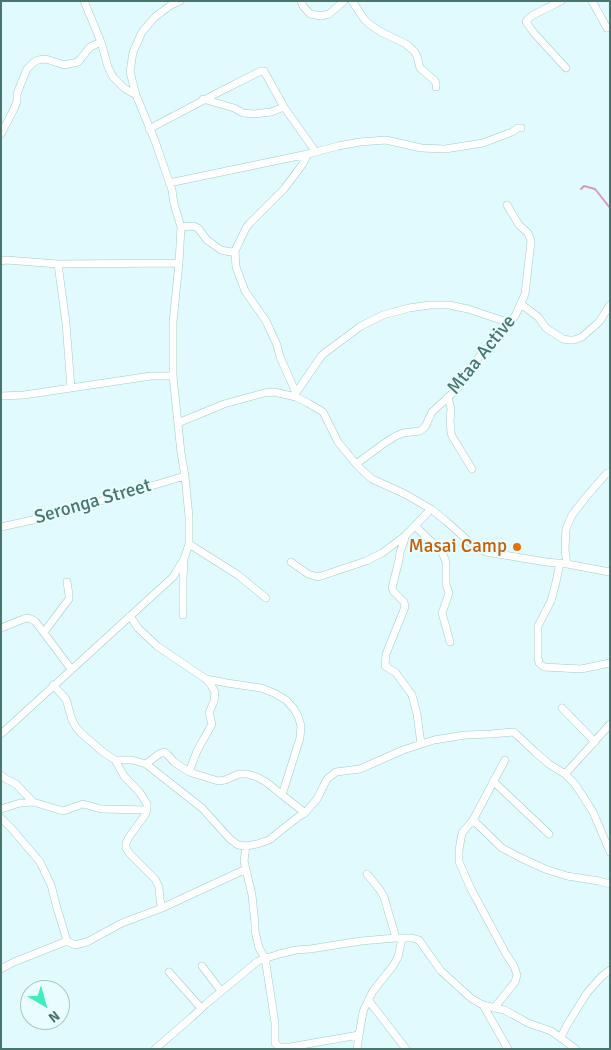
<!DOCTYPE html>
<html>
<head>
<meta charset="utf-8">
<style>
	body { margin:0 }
	#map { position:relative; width:611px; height:1050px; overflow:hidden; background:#e1fafd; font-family:Signika,sans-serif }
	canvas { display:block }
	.frame { position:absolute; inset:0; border:2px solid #47766f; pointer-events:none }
	.north { position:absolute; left:20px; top:980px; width:50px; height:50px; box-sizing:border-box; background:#e9fdff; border:1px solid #a8c7c5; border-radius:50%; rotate:142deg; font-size:14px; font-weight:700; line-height:20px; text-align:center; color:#47766f }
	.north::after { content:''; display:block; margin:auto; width:18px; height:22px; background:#41edbc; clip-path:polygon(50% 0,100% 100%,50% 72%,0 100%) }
</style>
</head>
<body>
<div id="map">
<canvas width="611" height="1050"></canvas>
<div class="frame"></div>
<div class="north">N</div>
</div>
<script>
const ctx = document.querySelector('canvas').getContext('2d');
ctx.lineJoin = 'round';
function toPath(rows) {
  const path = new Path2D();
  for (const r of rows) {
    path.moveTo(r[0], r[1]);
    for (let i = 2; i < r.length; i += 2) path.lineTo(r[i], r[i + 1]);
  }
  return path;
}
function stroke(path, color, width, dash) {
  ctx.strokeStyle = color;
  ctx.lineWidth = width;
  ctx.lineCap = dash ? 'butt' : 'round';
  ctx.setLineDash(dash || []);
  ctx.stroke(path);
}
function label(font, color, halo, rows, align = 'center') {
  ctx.font = font + ' Signika,sans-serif';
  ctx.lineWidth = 4;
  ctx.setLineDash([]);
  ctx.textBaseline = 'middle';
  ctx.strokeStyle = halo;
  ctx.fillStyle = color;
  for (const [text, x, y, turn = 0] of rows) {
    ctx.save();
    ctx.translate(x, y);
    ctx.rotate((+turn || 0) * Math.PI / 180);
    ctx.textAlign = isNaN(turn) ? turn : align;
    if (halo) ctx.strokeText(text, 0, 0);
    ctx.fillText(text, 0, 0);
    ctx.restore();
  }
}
stroke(toPath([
	[581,189,584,186,595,189,610,208]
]), '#da9bb1', 2);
const minor = toPath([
	[84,1,101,42,108,67,113,77,124,88,136,95],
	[301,1,303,6,310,14,321,16,329,14,344,1],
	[352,1,364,19,369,24,381,32,406,44,414,51,417,56,420,68,434,80,436,83,436,87],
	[561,1,533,15,528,19,526,22,534,33,566,68],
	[592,1,607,28],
	[203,99,234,108,243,113,254,114,271,112,284,107],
	[149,129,223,90,261,71,264,71,284,107,315,151],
	[1,134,14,109,17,101,17,94,22,81,27,69,34,62,38,60,46,59,64,65,78,62,90,47,101,42],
	[169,183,308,154,338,146,360,142,386,140,421,148,445,149,483,143,512,132,518,128,521,128],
	[181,227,193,226,198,228,207,240,221,250,230,252,235,251],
	[1,261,6,260,58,264,179,263],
	[58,264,66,323,71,388],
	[521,304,538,317,546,328,563,339,569,340,574,340,582,337,599,322,610,305],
	[296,393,322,355,361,326,383,315,409,308,430,305,449,305,468,309,510,323],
	[1,396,24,395,151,376,173,376],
	[296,397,296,393,280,357,277,345,266,321,245,291,236,267,235,251,246,228,249,224,284,189,302,165,308,154],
	[448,397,451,409,450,421,451,432,452,436,472,469],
	[178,423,224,404,264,393,274,392,296,397,308,403,323,412,338,442,356,464,364,472,372,479,405,494,431,509,446,521,475,547,486,552,546,562,567,564,610,572],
	[356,464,386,442,396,436,403,433,420,431,425,427,432,412,456,390,464,380,479,357,510,323,516,314,525,294,531,241,528,233,519,225,507,205],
	[415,526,442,552,446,562,446,584,449,593,442,613,450,642],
	[1,527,46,517,185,476],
	[405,536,404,542,400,552,399,560,392,588,394,592,404,602,405,607,386,654,385,666,396,673,412,695,417,714,421,744],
	[189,544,238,575,266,598],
	[291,562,308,574,318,577,366,561,382,553,405,536,431,509],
	[560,563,556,582,551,601,538,626,538,657,539,663,544,667,581,669,610,663],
	[567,564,565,550,566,529,572,515,586,497,606,474,610,472],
	[183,615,183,578,184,561],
	[130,616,138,628,157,646,206,679,211,685,215,692,214,701,209,713,212,724,197,751,189,772],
	[1,628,26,618,31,619,35,621,71,669],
	[44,632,69,599,69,595,67,582],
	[206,679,227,683,261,688,274,693,286,700,294,709,298,716,301,726,300,738,282,795],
	[53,685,66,699,72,720,76,727,81,733,103,752,115,760,132,760,146,764,202,808,230,839,238,845,246,846,257,844,269,840,298,817,305,813,317,799,327,779,336,772,360,769,403,750,434,740,465,735,491,734,513,732,516,734,535,752,549,764,565,774,575,784,593,812,610,852],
	[562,708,595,742],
	[1,734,173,577,184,559,189,544,189,517,185,476,181,453,173,376,173,322,179,263,181,227,174,204,172,190,155,141,136,95,130,72,133,52,142,32,155,17,171,5,180,1],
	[115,760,124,776,140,793,147,804,147,810,145,815,129,837,126,843,126,848,130,854,155,879,159,887,160,900,162,908],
	[146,764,159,754,164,752,167,754,174,762,189,772,218,781,225,780,239,774,247,774,257,777,266,782,305,813],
	[565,774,587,750,610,724],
	[1,775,6,779,16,784,33,802],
	[493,781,549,834],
	[1,809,20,803,33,802,63,811,83,804,101,809,147,810],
	[1,818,12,829,40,862,51,885,57,908,67,941,75,945,87,942,122,923,162,908,246,869],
	[473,820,502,848,519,857,545,869,567,876,599,881,610,884],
	[246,846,244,861,252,895,255,924,255,931,259,948,265,958,275,1023,275,1043,279,1047,290,1047,359,1035,363,1012,365,1007,373,991,393,966,398,957,402,938],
	[367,874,380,890,384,897,396,938],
	[202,966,221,991],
	[1,969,14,962,67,941],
	[169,972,201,1008],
	[369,1001,406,1049],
	[483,1005,508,1049],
	[494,1008,515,982,517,975,514,966,506,954,471,889,459,862,459,850,462,833,473,820,505,760],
	[561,1037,567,1025,587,993,601,977,610,970],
	[155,1049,192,1017,206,1004,258,961,279,954,296,950,310,949,361,941,396,938,412,938,419,940,441,971,472,999,483,1005,504,1010,512,1014,528,1023,551,1031,576,1049],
	[357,1049,359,1035]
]);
stroke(minor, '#a3cac7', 8);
stroke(minor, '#fff', 7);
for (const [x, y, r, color] of [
	[517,547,5,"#e8710a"]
]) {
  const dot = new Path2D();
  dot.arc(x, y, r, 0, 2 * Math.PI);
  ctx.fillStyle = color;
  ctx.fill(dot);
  stroke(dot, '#e9fdff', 2);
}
label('19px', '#47766f', '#e9fdff', [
	["Mtaa Active",482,355,-51],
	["Seronga Street",93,502,-16]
]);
label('19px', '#c56008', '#e9fdff', [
	["Masai Camp",507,547]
], 'right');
</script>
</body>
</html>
